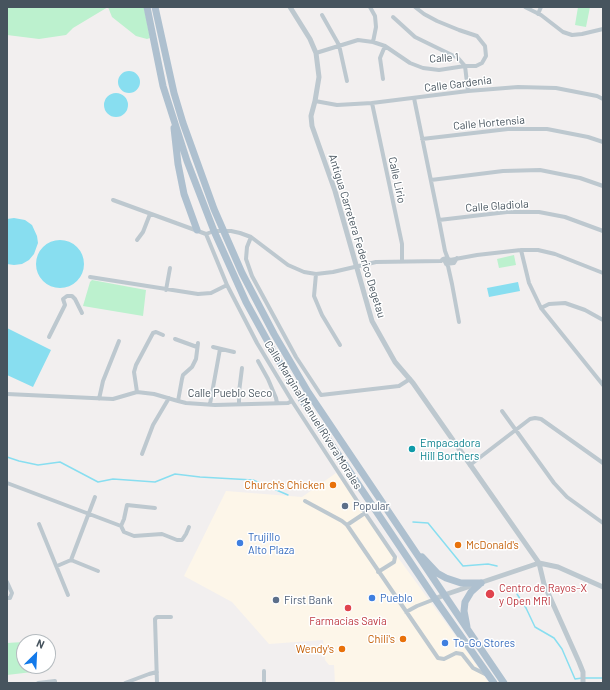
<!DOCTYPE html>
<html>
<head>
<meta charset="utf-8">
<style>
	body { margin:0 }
	#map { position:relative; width:610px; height:690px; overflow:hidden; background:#f2efef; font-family:Barlow,sans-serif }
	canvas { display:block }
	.frame { position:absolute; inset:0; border:8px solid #47545e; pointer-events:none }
	.north { position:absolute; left:16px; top:634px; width:40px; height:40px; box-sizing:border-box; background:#fff; border:1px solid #b5bbbf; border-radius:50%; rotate:24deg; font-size:11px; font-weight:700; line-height:16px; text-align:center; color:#47545e }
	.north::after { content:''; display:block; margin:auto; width:14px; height:18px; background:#1279ea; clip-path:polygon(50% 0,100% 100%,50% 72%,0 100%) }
</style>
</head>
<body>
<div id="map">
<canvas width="610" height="690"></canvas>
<div class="frame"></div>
<div class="north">N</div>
</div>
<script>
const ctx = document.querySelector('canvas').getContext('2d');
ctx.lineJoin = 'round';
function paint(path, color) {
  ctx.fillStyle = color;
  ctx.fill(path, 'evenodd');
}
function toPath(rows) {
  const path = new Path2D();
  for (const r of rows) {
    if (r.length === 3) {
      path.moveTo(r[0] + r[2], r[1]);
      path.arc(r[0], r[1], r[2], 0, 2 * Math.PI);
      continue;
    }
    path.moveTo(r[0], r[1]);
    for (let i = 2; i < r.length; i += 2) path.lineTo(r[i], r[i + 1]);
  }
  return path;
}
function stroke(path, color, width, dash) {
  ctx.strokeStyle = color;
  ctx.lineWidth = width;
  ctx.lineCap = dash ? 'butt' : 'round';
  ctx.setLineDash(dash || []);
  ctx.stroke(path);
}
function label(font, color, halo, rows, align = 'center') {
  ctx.font = font + ' Barlow,sans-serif';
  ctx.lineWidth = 3;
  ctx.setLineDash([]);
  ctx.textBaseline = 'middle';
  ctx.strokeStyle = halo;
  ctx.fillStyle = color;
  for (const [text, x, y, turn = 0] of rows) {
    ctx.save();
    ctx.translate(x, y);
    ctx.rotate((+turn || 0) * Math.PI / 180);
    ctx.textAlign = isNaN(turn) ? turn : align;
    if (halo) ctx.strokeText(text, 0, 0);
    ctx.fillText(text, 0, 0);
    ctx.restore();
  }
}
paint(toPath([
	[336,473,465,649,489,683,335,683,334,665,329,665,325,660,323,640,269,644,232,602,184,576,226,491,302,497]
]), '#fdf6e9');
paint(toPath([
	[7,7,144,7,150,38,147,39,136,36,112,17,108,7,73,28,66,35,39,39,7,35],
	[578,7,590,7,586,27,575,25],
	[514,255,516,265,499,268,497,259],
	[92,280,146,290,143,316,83,306,90,282],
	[23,642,27,642,24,642,24,666,48,666,49,664,49,670,7,675,7,643]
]), '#bcf1ce');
paint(toPath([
	[129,82,11],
	[116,105,12],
	[14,218,25,220,32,225,37,236,38,243,34,254,29,260,22,264,14,265,7,264,7,219],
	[60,264,24],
	[518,282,520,291,489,297,487,288],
	[7,328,51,350,33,387,7,375]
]), '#88def0');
stroke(toPath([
	[7,457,19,461,38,465,60,462,98,482,113,479,155,482,175,474,200,477,253,480,288,495],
	[413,522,428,523,463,566,488,564,497,566],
	[517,594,526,608,535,627,554,638,562,649,575,679,582,678],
	[585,678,603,678]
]), '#88def0', 1.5);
stroke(toPath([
	[370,7,375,16,376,27,373,42],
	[525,7,541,15,563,32,572,35,582,34,603,29],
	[538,14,541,7],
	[322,15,339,45,347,81],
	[393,17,415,37,458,58,465,66,468,91],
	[316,53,358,40,373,42,385,46,410,63,423,68,439,70,465,66,476,66,482,63,486,56,485,46,477,36,459,30,437,21,424,14,415,7],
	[383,79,380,58,385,46],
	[414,98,439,220,445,251,448,259],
	[315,101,337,105,372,103,468,91,518,87,556,88,597,96,603,99],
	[372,103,402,244,402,261],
	[422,139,508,129,547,129,588,137,603,142],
	[431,180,503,171,540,170,580,178,603,186],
	[113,200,206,234,214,231,231,231,240,233,251,237,288,265,304,272,316,274,333,272,376,262,441,261,443,259,447,258,450,260],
	[439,220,507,212,539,212,565,217,603,231],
	[206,234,227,285,257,343,292,401,365,513,395,557,394,562,378,572],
	[251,237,247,247,246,259,252,276,296,357,321,395,399,386,410,379],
	[137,240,143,232,150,214],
	[521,250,529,283,541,308,603,385],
	[445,262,448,262,450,260,477,255,521,250,538,250,555,254,603,273],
	[445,262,448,266,452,284,459,322],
	[446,264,454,263,457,258],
	[316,274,314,296,322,315,340,345],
	[90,277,198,294,211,293,227,285],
	[166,290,170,268],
	[541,308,549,304,565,303,585,310,603,320],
	[49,337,65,305,63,299,67,296,72,296,75,299,82,313],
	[175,339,197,347],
	[213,347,234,352],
	[258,361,268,379,276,398,277,403],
	[137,392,134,372,136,365,153,333,156,332,163,335],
	[7,394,113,399,137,392,154,394,178,401,186,403,215,405,288,403,292,401],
	[99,399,103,381,119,341],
	[178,401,182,379,183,375,192,367,196,359,198,343],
	[210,404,220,349],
	[239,404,239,392,242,368],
	[502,411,554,483,567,497,603,523],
	[142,454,153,425,169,398],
	[470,465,530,419,535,418,541,419,603,463],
	[7,483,121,526],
	[305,501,342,521,347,525,438,658,444,659,456,653,462,654,473,668,487,675],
	[39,524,68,595],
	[347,525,365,513],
	[121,526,124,532,134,536,162,534,177,540,182,540,186,534,189,527],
	[121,526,124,519,127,505,155,508],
	[71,560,98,571],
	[57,566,71,560,95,497],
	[7,582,12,593,10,598,7,598],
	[406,612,417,606,435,599],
	[38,683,55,681,55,683],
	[125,683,149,674,157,672],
	[157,683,155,619,157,617,171,617],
	[264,683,264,671]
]), '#bdc8cf', 4);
stroke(toPath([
	[290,7,310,39,316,53,319,77,315,101,311,116,312,126,335,191,372,321,395,362,413,383,539,563,544,584,579,662,583,672,583,683],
	[435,599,444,595,539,563,558,567,603,587]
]), '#bdc8cf', 5);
stroke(toPath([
	[147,7,163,86,187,161,214,231,246,302,273,351,303,402,435,599,494,683],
	[155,7,174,93,183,123,214,209,242,273,274,334,308,392,468,630,504,683],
	[174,128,178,164,184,194,197,230],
	[422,557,437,573,446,578,461,583,481,583],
	[467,627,464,611,465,602,471,592,481,583]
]), '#aec0cf', 7);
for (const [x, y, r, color] of [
	[412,449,4,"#0f9aa8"],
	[333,485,4,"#e8710a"],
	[345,506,4,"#5c6f8a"],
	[240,543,4,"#3f7fe0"],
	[458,545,4,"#e8710a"],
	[490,594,5,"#e0444e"],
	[372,598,4,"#3f7fe0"],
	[276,600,4,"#5c6f8a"],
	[348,608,4,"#e0444e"],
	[403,639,4,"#e8710a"],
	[445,643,4,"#3f7fe0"],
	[342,649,4,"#e8710a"]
]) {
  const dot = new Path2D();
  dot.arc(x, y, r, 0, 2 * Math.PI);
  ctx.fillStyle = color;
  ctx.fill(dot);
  stroke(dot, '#fff', 1.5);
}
label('11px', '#47545e', '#fff', [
	["Calle 1",444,58,-3],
	["Calle Gardenia",458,84,-7],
	["Calle Hortensia",489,123,-5],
	["Calle Lirio",397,180,78],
	["Calle Gladiola",497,206,-4],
	["Antigua Carretera Federico Degetau",357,236,73],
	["Calle Pueblo Seco",230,393],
	["Calle Marginal Manuel Rivera Morales",313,415,58]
]);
label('11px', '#0d838f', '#fff', [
	["Empacadora",420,443],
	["Hill Borthers",420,456]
], 'left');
label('11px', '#c56008', '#fff', [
	["Church's Chicken",325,485],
	["McDonald's",466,545,"left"],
	["Chili's",395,639],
	["Wendy's",334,649]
], 'right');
label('11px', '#4e5e75', '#fff', [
	["Popular",353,506],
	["First Bank",284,600]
], 'left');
label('11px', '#366cbe', '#fff', [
	["Trujillo",248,537],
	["Alto Plaza",248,550],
	["Pueblo",380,598],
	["To-Go Stores",453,643]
], 'left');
label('11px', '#be3a42', '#fff', [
	["Centro de Rayos-X",499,588],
	["y Open MRI",499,601],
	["Farmacias Savia",348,621,"center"]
], 'left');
</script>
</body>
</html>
